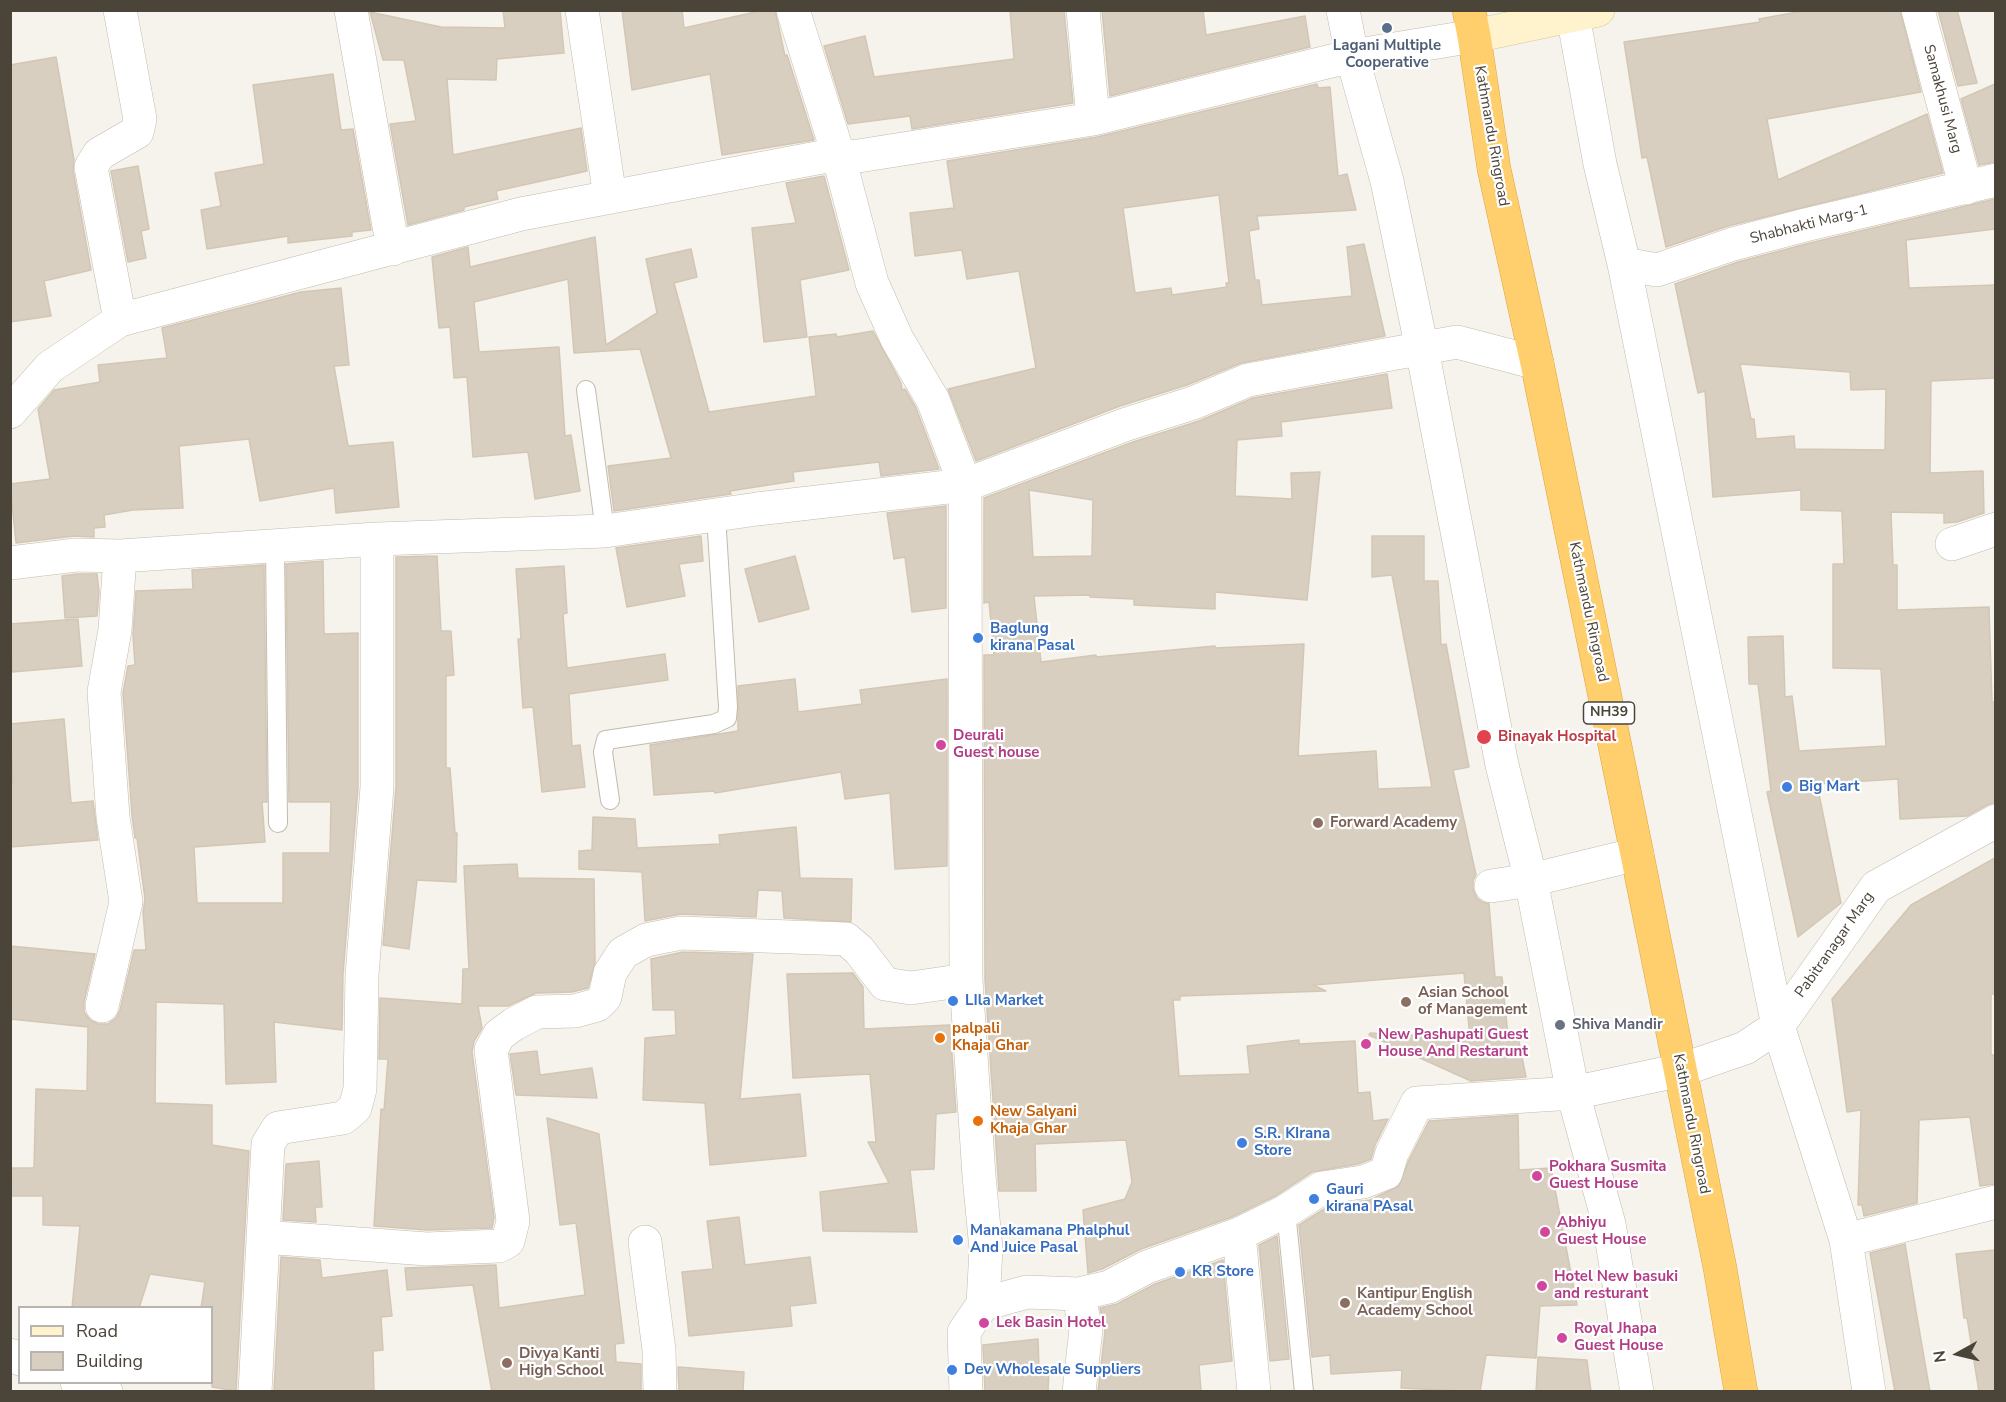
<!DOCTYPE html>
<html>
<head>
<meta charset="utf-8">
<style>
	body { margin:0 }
	#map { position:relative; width:2006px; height:1402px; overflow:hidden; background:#f6f3ec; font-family:"Nunito Sans",sans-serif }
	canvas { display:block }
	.frame { position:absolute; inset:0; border:12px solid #4b4439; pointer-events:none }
	.legend { position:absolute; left:18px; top:1306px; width:195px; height:78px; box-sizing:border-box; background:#fff; border:2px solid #b7b4b0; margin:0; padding:8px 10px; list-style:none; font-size:18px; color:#4b4439 }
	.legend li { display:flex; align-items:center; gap:12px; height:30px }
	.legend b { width:30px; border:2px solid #b7b4b0 }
	.north { position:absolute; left:1928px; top:1324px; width:60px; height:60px; -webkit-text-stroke:4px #fff; paint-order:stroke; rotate:262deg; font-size:16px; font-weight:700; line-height:24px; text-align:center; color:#4b4439 }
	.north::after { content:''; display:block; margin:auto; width:21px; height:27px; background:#4b4439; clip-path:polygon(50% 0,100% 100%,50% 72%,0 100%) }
</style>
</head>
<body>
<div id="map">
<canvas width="2006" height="1402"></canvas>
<div class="frame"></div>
<ul class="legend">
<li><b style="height:8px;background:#fff3cd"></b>Road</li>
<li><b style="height:16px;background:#d8cfc1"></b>Building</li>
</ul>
<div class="north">N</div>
</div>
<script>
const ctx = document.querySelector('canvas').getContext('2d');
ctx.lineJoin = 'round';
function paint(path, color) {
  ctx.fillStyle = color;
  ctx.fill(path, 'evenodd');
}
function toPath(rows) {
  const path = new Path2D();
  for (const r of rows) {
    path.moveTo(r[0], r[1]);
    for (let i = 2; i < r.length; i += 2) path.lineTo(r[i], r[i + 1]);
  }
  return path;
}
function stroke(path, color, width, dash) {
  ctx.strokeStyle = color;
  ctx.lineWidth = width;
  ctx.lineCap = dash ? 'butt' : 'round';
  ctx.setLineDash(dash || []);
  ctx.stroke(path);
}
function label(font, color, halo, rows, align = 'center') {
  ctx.font = font + ' "Nunito Sans",sans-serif';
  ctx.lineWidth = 4.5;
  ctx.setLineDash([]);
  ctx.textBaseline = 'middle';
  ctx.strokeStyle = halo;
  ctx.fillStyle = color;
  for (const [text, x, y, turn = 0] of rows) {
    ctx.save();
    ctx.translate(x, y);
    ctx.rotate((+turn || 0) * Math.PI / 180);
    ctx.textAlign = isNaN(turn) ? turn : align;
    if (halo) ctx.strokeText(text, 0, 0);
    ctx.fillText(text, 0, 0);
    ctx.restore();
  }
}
const building = toPath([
	[503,10,560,10,564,53,497,59,496,80,447,79,453,155,581,128,587,171,496,191,498,199,464,207,464,210,408,225,390,124,416,121,404,60,383,60,370,12,441,27,505,28,503,10],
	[622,10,682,10,684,28,764,10,775,10,785,56,787,55,814,140,722,155,710,74,632,90,622,10],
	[1010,10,1064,10,1073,103,912,129,910,116,848,124,824,46,865,36,874,77,1014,59,1010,10],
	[1102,10,1203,10,1206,35,1305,16,1310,47,1110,96,1102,10],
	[1808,10,1900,10,1921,92,1767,119,1778,180,1927,114,1943,173,1728,226,1666,247,1647,157,1642,158,1624,42,1760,22,1759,19,1808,10],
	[1938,10,1957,10,1977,83,1958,86,1938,10],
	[56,57,74,160,73,170,91,270,44,281,51,316,10,322,10,65,56,57],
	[333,74,341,130,353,129,371,230,352,232,352,236,288,243,288,236,207,249,201,210,221,206,215,173,264,164,253,85,333,74],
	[1317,84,1318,88,1330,87,1338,176,1347,174,1356,210,1257,216,1259,229,1249,231,1255,280,1259,280,1262,305,1352,296,1347,247,1364,244,1385,336,1241,363,1187,385,1120,406,976,461,948,389,1036,368,1019,271,967,279,962,250,915,256,910,213,954,208,947,161,1097,137,1317,84],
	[1219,195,1229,283,1226,283,1227,287,1172,295,1171,288,1135,293,1123,208,1219,195],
	[1995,84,1995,162,1979,165,1961,99,1995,84],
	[138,166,149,229,141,231,146,258,128,262,111,171,138,166],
	[824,176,849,270,800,280,807,337,764,342,752,228,796,223,786,183,824,176],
	[1995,199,1995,229,1906,240,1909,288,1995,285,1995,378,1931,381,1930,473,1983,471,1984,513,1957,522,1944,523,1944,513,1891,512,1893,565,1897,565,1897,610,1989,607,1992,702,1995,702,1995,802,1987,805,1967,816,1900,819,1898,779,1817,784,1841,903,1798,937,1767,792,1771,791,1758,684,1749,684,1748,637,1783,636,1785,697,1792,696,1799,751,1886,746,1881,669,1833,668,1833,564,1844,564,1842,511,1801,510,1801,490,1713,497,1705,391,1698,393,1675,284,1738,262,1810,243,1995,199],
	[1740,364,1850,372,1851,390,1886,389,1885,450,1795,449,1794,436,1756,439,1754,419,1751,419,1740,364],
	[595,237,606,345,657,313,646,259,691,249,697,277,674,283,709,412,816,396,809,337,836,334,837,337,873,331,901,383,902,390,905,389,916,408,939,469,881,476,879,462,793,472,794,481,730,491,731,494,614,511,608,466,671,458,640,349,574,353,568,279,474,302,479,352,559,347,565,436,571,435,580,491,535,499,528,452,473,457,467,377,454,378,450,327,439,328,432,257,468,247,470,267,595,237],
	[341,288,349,365,334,366,348,446,393,442,399,507,336,513,334,488,260,501,249,439,179,446,183,508,133,510,104,515,105,527,94,528,94,537,74,536,16,543,10,484,50,479,38,409,54,390,100,382,98,365,167,358,162,328,301,292,341,288],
	[1387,374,1392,408,1281,422,1282,436,1237,440,1235,496,1292,499,1291,473,1320,472,1307,600,1215,592,1215,609,1134,605,1134,599,1090,597,1090,595,1034,596,1041,662,1096,655,1096,657,1215,646,1215,648,1304,644,1298,756,1376,751,1378,789,1432,787,1392,575,1372,577,1372,536,1424,536,1424,581,1438,581,1441,645,1446,644,1469,767,1453,770,1476,875,1473,880,1473,889,1477,898,1482,902,1489,904,1495,977,1502,977,1508,1036,1518,1037,1526,1077,1471,1081,1369,1035,1370,1033,1470,1038,1464,973,1313,985,1326,991,1180,996,1180,1000,1173,1000,1179,1076,1250,1074,1247,1046,1299,1040,1299,1044,1355,1041,1358,1093,1370,1092,1373,1121,1388,1119,1375,1145,1371,1159,1358,1164,1312,1172,1277,1195,1232,1217,1141,1249,1102,1269,1088,1273,1083,1210,1125,1199,1132,1182,1126,1140,1035,1144,1036,1191,999,1191,985,979,984,655,994,655,989,602,984,603,984,498,1133,442,1199,421,1253,398,1387,374],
	[1029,490,1093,500,1092,556,1033,557,1029,490],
	[946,506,946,608,912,612,905,557,894,559,887,513,946,506],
	[701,536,703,561,679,564,685,596,627,607,616,548,701,536],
	[437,556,441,631,451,631,454,675,446,676,446,768,450,768,455,833,457,833,456,882,417,880,409,949,383,945,396,787,396,557,437,556],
	[795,556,809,609,759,622,745,569,795,556],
	[323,561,324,634,358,633,358,786,343,974,342,1030,274,1022,276,1082,226,1084,224,1004,156,1002,155,1103,212,1105,212,1145,249,1151,236,1391,212,1387,212,1308,201,1308,205,1282,150,1274,139,1308,72,1308,80,1226,43,1225,43,1196,10,1196,10,1168,34,1168,36,1089,87,1091,88,1027,10,1019,10,946,95,954,84,1002,84,1012,90,1020,98,1024,108,1024,116,1018,120,1010,134,950,146,950,143,912,145,899,137,838,135,838,132,815,123,693,128,666,135,665,133,635,136,591,193,589,192,570,264,565,267,802,262,802,265,842,194,847,197,903,283,903,283,853,330,853,331,802,289,802,286,564,323,561],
	[564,566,567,613,563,614,567,668,665,654,668,680,569,694,572,746,580,745,585,787,542,792,533,707,523,708,518,639,521,639,516,569,564,566],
	[77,574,97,574,99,592,97,616,65,618,62,576,77,574],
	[78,619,82,666,12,672,10,624,78,619],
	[795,679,798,712,862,704,860,690,947,679,947,866,895,869,890,793,845,799,841,772,715,793,714,791,654,795,650,745,738,731,738,686,795,679],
	[64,719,71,803,93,801,98,840,10,847,10,784,13,784,10,724,64,719],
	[593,817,635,819,637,848,720,844,719,835,796,827,800,878,852,879,851,922,784,918,782,891,758,890,756,917,681,914,645,921,642,872,579,869,579,851,592,850,593,817],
	[1995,858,1995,994,1991,994,1991,1055,1995,1055,1995,1184,1980,1186,1970,1117,1919,1120,1917,1203,1864,1216,1862,1205,1858,1205,1861,1110,1847,1112,1832,999,1911,905,1995,858],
	[517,864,518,878,594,879,595,962,588,988,572,992,536,993,508,1006,478,1006,482,1028,474,1041,472,1052,494,1217,492,1228,427,1230,374,1226,381,1109,384,1110,388,1059,379,1059,380,998,462,1004,463,969,469,969,464,866,517,864],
	[683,952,753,954,740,1099,800,1094,806,1156,710,1165,705,1103,643,1100,645,1038,676,1035,675,1010,653,1010,651,959,683,952],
	[853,973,863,987,864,1029,950,1025,956,1112,936,1114,934,1169,910,1170,917,1232,823,1231,820,1192,889,1183,868,1142,876,1142,870,1074,793,1078,787,974,853,973],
	[537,1051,540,1075,592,1068,597,1098,516,1095,510,1054,537,1051],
	[1518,1115,1519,1170,1551,1168,1577,1305,1540,1306,1536,1358,1486,1355,1480,1392,1401,1388,1402,1370,1331,1374,1330,1355,1312,1357,1299,1225,1329,1206,1370,1200,1399,1186,1409,1160,1429,1121,1518,1115],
	[547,1118,599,1134,624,1343,615,1344,616,1362,641,1364,641,1392,492,1392,473,1285,407,1290,405,1268,496,1265,499,1308,585,1295,576,1223,560,1225,547,1118],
	[319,1161,322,1207,315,1207,316,1222,283,1220,286,1164,319,1161],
	[739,1217,745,1265,810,1257,816,1303,790,1306,792,1326,689,1336,682,1272,713,1269,707,1221,739,1217],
	[1277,1236,1289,1359,1270,1361,1259,1245,1277,1236],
	[1905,1244,1916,1311,1930,1392,1895,1392,1870,1253,1905,1244],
	[1995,1250,1995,1392,1979,1392,1967,1318,1964,1318,1956,1254,1995,1250],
	[281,1257,320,1260,322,1278,387,1270,392,1316,381,1317,383,1350,373,1351,374,1392,274,1392,281,1257],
	[1223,1260,1232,1361,1199,1365,1201,1392,1098,1392,1105,1331,1100,1308,1117,1304,1155,1284,1223,1260],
	[1038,1339,1039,1367,1049,1367,1048,1392,985,1392,983,1345,1038,1339],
	[1538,1357,1587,1360,1591,1392,1536,1392,1538,1357],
	[678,1367,744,1372,743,1392,679,1392,678,1367]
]);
paint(building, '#d8cfc1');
stroke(building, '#d3c7b4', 1.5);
const lane = toPath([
	[586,390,605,531],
	[275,547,278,823],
	[610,800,603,752,606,740,714,724,727,718,728,707,716,515],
	[1286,1211,1304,1392]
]);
const street = toPath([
	[120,10,140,119,137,132,99,154,91,167,120,320],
	[351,10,393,249],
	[582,10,610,197],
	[793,10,838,154,872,283,897,339,933,400,965,485,966,980,979,1176,986,1249,983,1304,964,1332,966,1392],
	[1083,10,1093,119],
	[1343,10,1352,56,1387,181,1422,349,1502,765,1531,880,1573,1093,1609,1224,1637,1392],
	[1572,10,1600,164,1624,264,1778,1026,1846,1240,1869,1392],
	[1918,10,1966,188],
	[1624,264,1657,270,1733,244,1805,225,1996,180],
	[10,412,50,367,120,320,521,214,838,154,852,157,1093,119,1352,56,1474,36],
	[1952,544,1996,529],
	[10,563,76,555,120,556,377,539,605,531,757,509,965,485,1127,424,1193,403,1248,380,1457,342,1537,363],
	[1491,886,1531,880,1637,854],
	[102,1006,126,902,113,817,104,692,115,630,120,556],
	[1239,1234,1254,1392],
	[263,1237,427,1249,499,1246,508,1241,513,1221,491,1050,499,1035,514,1024,537,1012,575,1011,597,1005,605,997,610,973,623,953,646,940,681,933,846,939,859,950,885,984,911,988,966,980],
	[1846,1240,1996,1202],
	[645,1242,659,1350,660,1392],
	[1078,1294,1086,1329,1079,1392],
	[983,1304,1027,1292,1078,1294,1109,1287,1147,1267,1239,1234,1286,1211,1322,1188,1363,1182,1386,1173,1392,1153,1417,1103,1573,1093,1681,1070,1745,1048,1778,1026,1876,887,1996,821],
	[10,1355,20,1359],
	[77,1382,106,1392],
	[255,1392,268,1144,278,1128,343,1118,355,1108,360,1089,362,975,377,787,377,539]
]);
const secondary = toPath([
	[1474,36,1598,10]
]);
const highway = toPath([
	[1469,10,1474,36,1494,169,1537,363,1637,854,1720,1268,1741,1392]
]);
stroke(lane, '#c2bbae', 20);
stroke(street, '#c2bbae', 34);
stroke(secondary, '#d6c79b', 34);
stroke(highway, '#e0a43c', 34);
stroke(lane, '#fff', 18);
stroke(street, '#fff', 33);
stroke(secondary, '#fff3cd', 33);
stroke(highway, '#ffcf6e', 33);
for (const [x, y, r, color] of [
	[1387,28,6,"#5c6f8a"],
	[978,638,6,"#3f7fe0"],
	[1484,737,8,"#e0444e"],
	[941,745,6,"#d1479c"],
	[1787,787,6,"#3f7fe0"],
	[1318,823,6,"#8d6e63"],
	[953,1001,6,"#3f7fe0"],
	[1406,1002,6,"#8d6e63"],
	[1560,1025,6,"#6b7280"],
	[940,1038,6,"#e8710a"],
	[1366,1044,6,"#d1479c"],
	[978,1121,6,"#e8710a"],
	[1242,1143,6,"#3f7fe0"],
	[1537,1176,6,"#d1479c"],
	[1314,1199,6,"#3f7fe0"],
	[1545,1232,6,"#d1479c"],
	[958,1240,6,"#3f7fe0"],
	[1180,1272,6,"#3f7fe0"],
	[1542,1286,6,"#d1479c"],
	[1345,1303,6,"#8d6e63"],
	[984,1323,6,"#d1479c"],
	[1562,1338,6,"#d1479c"],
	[507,1363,6,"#8d6e63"],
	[952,1370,6,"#3f7fe0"]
]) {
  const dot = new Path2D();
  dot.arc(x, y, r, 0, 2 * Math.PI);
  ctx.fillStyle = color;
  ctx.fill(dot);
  stroke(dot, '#fff', 2);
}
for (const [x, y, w] of [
	[1609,713,51]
]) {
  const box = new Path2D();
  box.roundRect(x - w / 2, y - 11, w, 22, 4.5);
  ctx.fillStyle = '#fff';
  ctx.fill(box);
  stroke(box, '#4b4439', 1.5);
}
label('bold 14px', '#4b4439', null, [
	["NH39",1609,713]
]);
label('bold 15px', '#4e5e75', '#fff', [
	["Lagani Multiple",1387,46],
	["Cooperative",1387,63]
]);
label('15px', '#4b4439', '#fff', [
	["Samakhusi Marg",1942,99,75],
	["Kathmandu Ringroad",1491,136,80],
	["Shabhakti Marg-1",1809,225,-14],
	["Kathmandu Ringroad",1588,612,78],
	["Pabitranagar Marg",1835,945,-55],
	["Kathmandu Ringroad",1691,1124,79]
]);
label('bold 15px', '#366cbe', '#fff', [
	["Baglung",990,629],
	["kirana Pasal",990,646],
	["Big Mart",1799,787],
	["LIla Market",965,1001],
	["S.R. KIrana",1254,1134],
	["Store",1254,1151],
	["Gauri",1326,1190],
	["kirana PAsal",1326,1207],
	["Manakamana Phalphul",970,1231],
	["And Juice Pasal",970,1248],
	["KR Store",1192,1272],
	["Dev Wholesale Suppliers",964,1370]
], 'left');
label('bold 15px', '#b23c85', '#fff', [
	["Deurali",953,736],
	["Guest house",953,753],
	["New Pashupati Guest",1378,1035],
	["House And Restarunt",1378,1052],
	["Pokhara Susmita",1549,1167],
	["Guest House",1549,1184],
	["Abhiyu",1557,1223],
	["Guest House",1557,1240],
	["Hotel New basuki",1554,1277],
	["and resturant",1554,1294],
	["Lek Basin Hotel",996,1323],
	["Royal Jhapa",1574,1329],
	["Guest House",1574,1346]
], 'left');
label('bold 15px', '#be3a42', '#fff', [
	["Binayak Hospital",1498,737]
], 'left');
label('bold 15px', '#785e54', '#fff', [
	["Forward Academy",1330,823],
	["Asian School",1418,993],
	["of Management",1418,1010],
	["Kantipur English",1357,1294],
	["Academy School",1357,1311],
	["Divya Kanti",519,1354],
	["High School",519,1371]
], 'left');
label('bold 15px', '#5b616d', '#fff', [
	["Shiva Mandir",1572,1025]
], 'left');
label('bold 15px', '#c56008', '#fff', [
	["palpali",952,1029],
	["Khaja Ghar",952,1046],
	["New Salyani",990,1112],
	["Khaja Ghar",990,1129]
], 'left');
</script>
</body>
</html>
